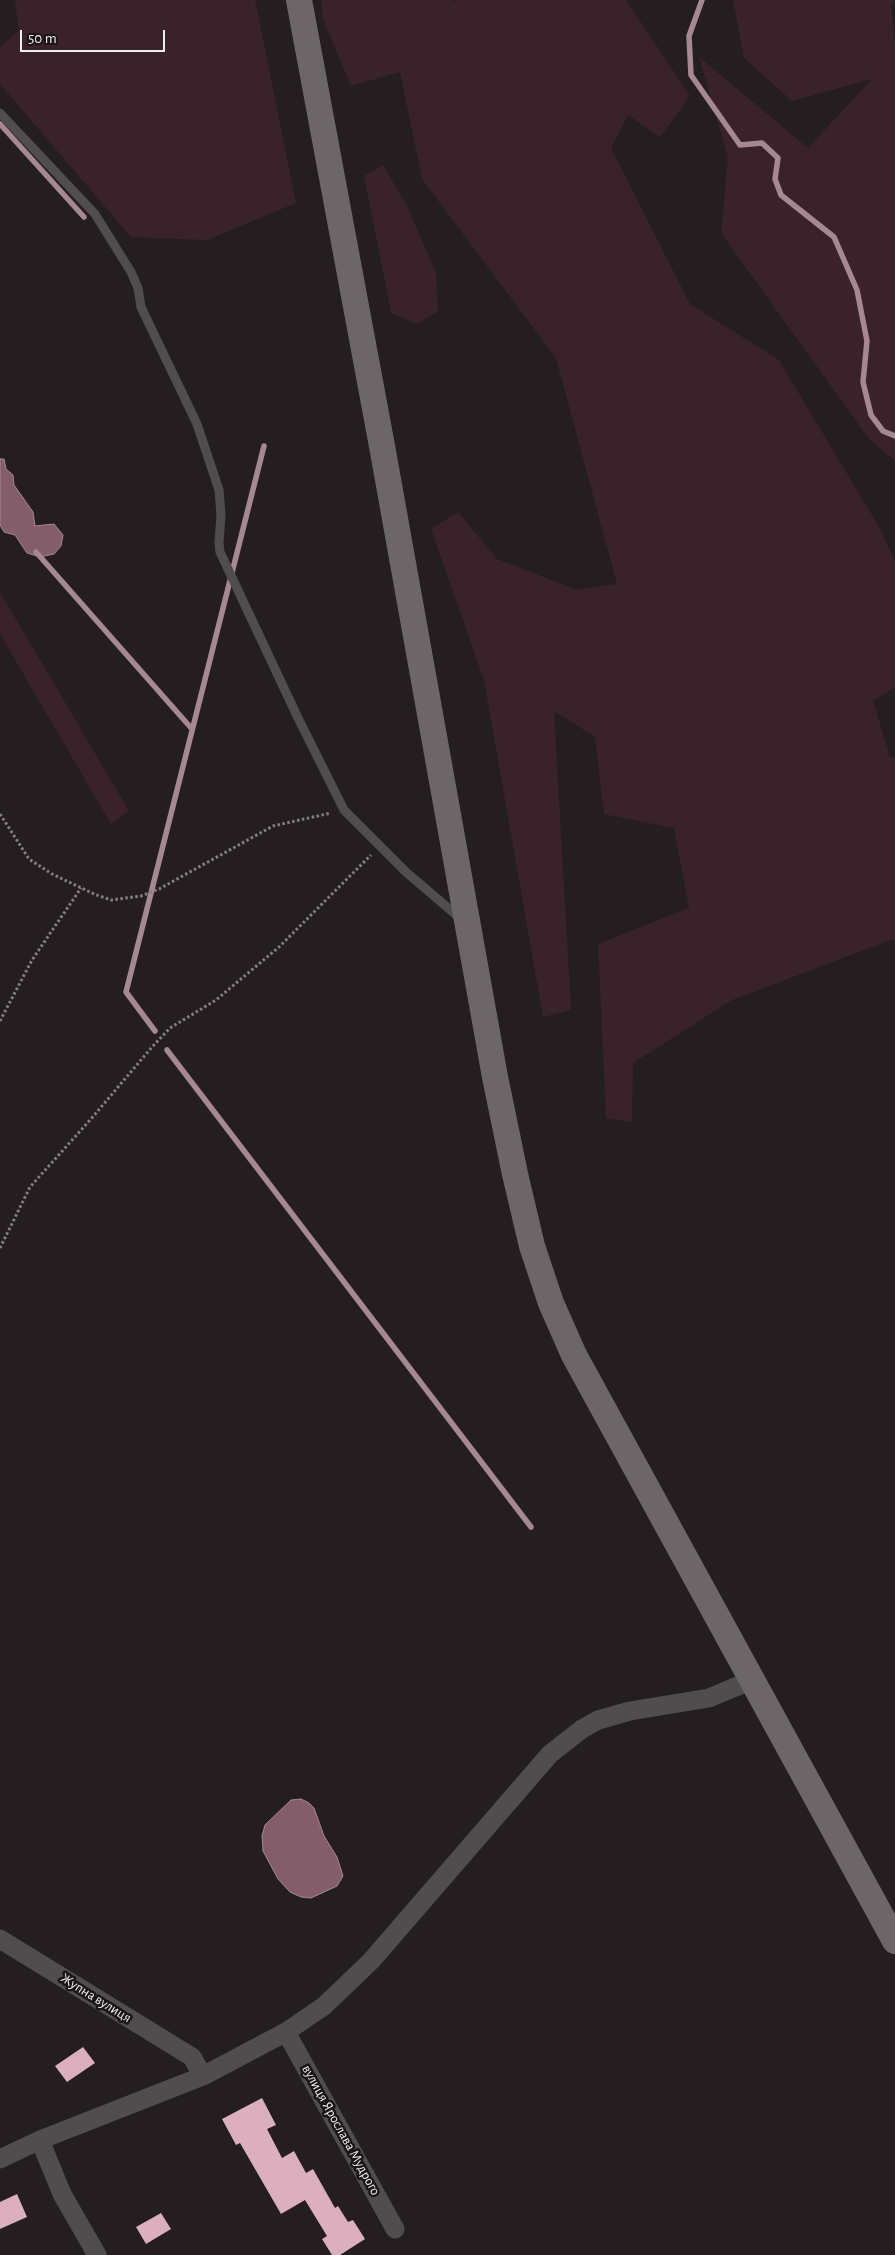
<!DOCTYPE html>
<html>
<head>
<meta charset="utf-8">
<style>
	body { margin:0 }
	#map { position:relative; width:895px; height:2255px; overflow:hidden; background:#251e20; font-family:"Alegreya Sans",sans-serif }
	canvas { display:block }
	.scale { position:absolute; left:20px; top:30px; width:145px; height:22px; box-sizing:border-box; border:2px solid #f1eced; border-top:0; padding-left:6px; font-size:15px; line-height:18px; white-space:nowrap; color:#f1eced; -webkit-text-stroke:4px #1b1517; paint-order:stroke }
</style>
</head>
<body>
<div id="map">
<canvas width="895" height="2255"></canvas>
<div class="scale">50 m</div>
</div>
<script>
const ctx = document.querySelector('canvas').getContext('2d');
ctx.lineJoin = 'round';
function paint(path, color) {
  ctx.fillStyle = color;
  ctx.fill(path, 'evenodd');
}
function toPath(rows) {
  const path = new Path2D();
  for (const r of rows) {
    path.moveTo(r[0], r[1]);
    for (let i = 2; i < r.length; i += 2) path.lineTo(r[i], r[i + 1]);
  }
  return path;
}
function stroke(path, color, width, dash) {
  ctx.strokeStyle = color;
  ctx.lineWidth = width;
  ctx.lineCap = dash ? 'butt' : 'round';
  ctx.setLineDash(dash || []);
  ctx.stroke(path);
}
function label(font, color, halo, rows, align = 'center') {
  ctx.font = font + ' "Alegreya Sans",sans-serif';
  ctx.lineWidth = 5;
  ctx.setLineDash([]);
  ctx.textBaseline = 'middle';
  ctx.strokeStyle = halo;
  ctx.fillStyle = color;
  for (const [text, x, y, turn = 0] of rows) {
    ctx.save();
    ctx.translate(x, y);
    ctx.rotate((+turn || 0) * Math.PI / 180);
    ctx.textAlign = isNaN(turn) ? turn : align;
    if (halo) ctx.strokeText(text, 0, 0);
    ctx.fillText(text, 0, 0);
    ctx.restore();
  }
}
paint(toPath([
	[15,0,255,0,296,203,207,240,131,237,0,84,0,47,19,31],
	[321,0,452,0,454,2,456,0,626,0,690,96,660,137,628,115,611,148,690,304,779,360,878,525,895,561,895,687,873,701,890,757,895,757,895,942,893,939,732,1000,633,1063,632,1122,606,1118,598,944,689,908,674,828,604,814,595,737,554,711,571,1010,543,1017,484,680,431,529,458,512,497,559,577,590,617,584,556,358,422,179,400,72,351,86,323,19],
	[733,0,895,0,891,5,895,44,895,461,869,439,721,233,728,157,699,57,808,148,872,79,792,101,744,58],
	[383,165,407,206,436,273,438,311,418,324,391,313,364,176],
	[0,592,129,811,111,824,0,634]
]), '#3a222a');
const water = toPath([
	[0,459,4,459,6,469,13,475,14,485,33,512,35,526,54,524,63,535,61,546,54,554,40,557,27,553,15,535,4,532,0,525,0,459],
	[301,1799,309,1803,314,1808,324,1836,337,1857,343,1876,337,1886,311,1898,301,1897,290,1892,278,1879,263,1851,262,1836,265,1825,291,1800,301,1799]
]);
paint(water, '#845d6a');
stroke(water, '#a58891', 1);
stroke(toPath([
	[702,0,689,36,691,75,740,145,762,143,778,158,775,179,781,195,834,237,857,290,867,341,863,382,871,415,883,431,895,436],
	[0,124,84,217],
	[36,552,192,729],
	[155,1031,126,992,264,446],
	[167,1050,531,1527]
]), '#a58891', 5.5);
paint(toPath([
	[83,2047,95,2063,67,2082,55,2066],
	[262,2098,276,2125,267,2129,282,2158,294,2151,306,2173,313,2169,335,2208,338,2206,348,2222,353,2220,365,2239,340,2255,332,2255,322,2239,327,2236,305,2200,281,2214,240,2143,236,2145,222,2119],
	[17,2194,27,2217,0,2229,0,2202],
	[161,2213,171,2229,146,2244,136,2227]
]), '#dbafbd');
stroke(toPath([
	[0,814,29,859,52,874,94,894,111,900,141,896,159,889,273,826,331,813],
	[0,1021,32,960,81,888],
	[0,1248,30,1187,91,1119,152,1047,170,1028,216,1000,279,947,371,855]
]), '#857f81', 3, [2.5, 2.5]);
stroke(toPath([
	[0,113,95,214,131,272,138,288,141,307,197,424,219,490,221,515,219,543,220,552,298,718,344,810,406,872,461,919]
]), '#514d4e', 9);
stroke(toPath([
	[0,1939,192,2057,203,2076],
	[286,2032,395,2229],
	[40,2140,62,2194,97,2255],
	[0,2159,40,2140,203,2076,286,2032,324,2006,371,1961,550,1754,582,1729,598,1720,630,1711,709,1698,752,1680]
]), '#514d4e', 19);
stroke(toPath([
	[299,0,382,446,495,1077,515,1174,532,1246,551,1303,574,1355,895,1941]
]), '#6c6668', 26);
label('14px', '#f1eced', '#1b1517', [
	["Жупна вулиця",96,1998,32],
	["вулиця Ярослава Мудрого",341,2130,61]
]);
</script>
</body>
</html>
